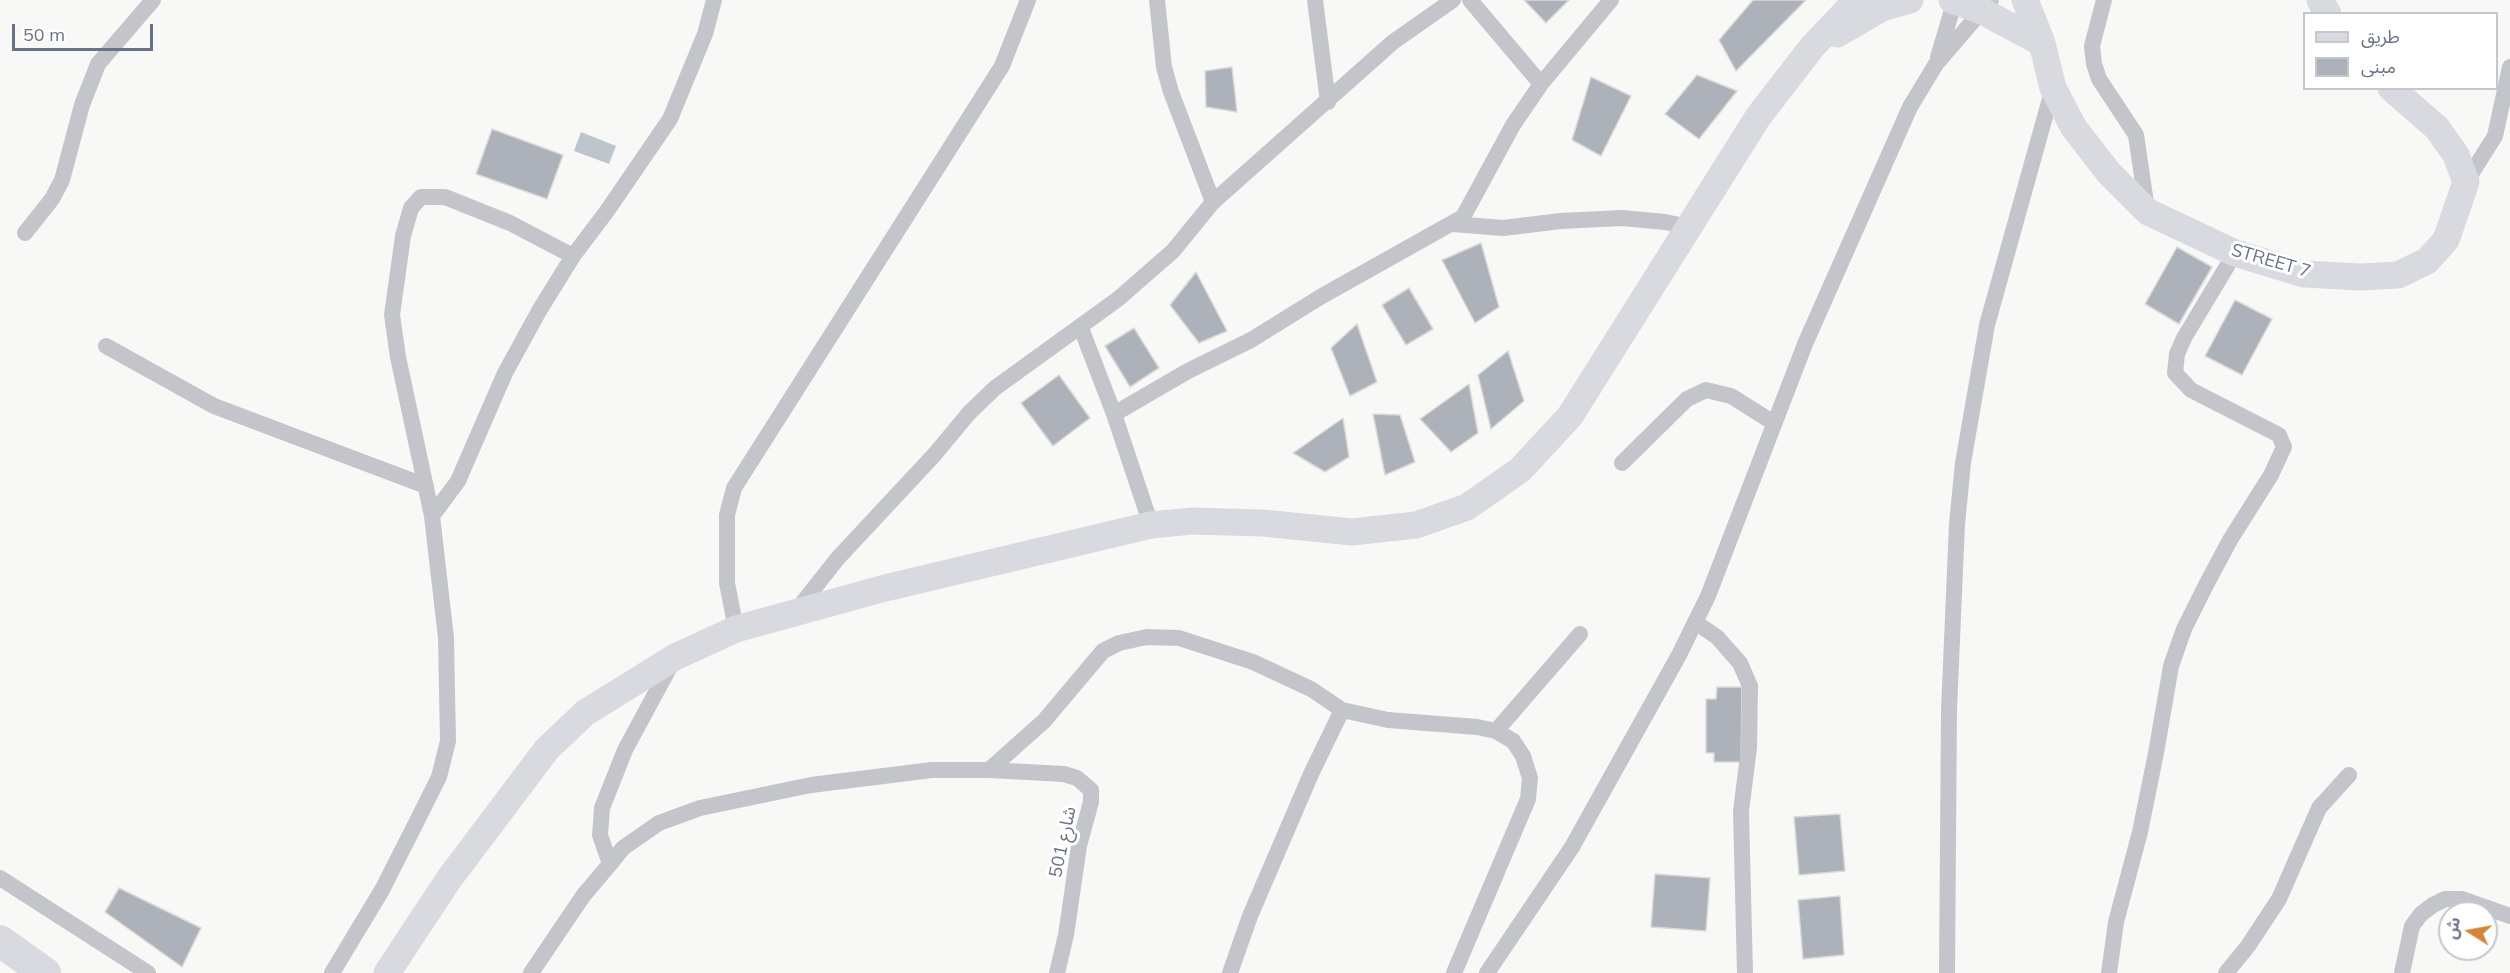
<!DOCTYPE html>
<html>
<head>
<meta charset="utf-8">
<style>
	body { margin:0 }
	#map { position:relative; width:2510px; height:973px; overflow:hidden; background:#f8f9f6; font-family:Mulish,"Noto Sans Arabic",sans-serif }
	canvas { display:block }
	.legend { position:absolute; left:2303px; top:12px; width:195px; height:78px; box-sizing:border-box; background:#fff; border:2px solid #c3c7ce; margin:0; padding:8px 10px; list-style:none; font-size:18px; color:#6a7285 }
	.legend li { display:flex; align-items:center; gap:12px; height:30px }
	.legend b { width:30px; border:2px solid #c3c7ce }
	.north { position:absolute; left:2438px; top:901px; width:60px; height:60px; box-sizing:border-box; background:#fff; border:2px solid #c3c7ce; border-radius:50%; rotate:281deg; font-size:16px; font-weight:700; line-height:24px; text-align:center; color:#6a7285 }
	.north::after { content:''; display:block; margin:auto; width:21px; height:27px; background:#d5853a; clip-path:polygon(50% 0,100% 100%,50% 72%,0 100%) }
	.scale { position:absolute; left:12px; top:24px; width:141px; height:27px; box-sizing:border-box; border:3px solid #6a7285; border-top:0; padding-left:8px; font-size:18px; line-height:21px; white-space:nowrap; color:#6a7285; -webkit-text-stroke:4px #fff; paint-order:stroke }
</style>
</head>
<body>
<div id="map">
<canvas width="2510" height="973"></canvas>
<ul class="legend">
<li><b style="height:8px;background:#d8dadf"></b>طريق</li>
<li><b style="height:16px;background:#adb1ba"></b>مبنى</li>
</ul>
<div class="north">ش</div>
<div class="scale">50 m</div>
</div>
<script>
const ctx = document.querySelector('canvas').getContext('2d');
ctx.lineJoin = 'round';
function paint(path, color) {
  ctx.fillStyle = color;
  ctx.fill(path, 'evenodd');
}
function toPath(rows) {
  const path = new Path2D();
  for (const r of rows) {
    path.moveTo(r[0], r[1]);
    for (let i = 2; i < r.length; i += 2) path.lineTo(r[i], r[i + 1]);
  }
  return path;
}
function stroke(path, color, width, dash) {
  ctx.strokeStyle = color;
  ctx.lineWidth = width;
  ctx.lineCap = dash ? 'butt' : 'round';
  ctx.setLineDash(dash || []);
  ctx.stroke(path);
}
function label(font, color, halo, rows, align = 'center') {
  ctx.font = font + ' Mulish,"Noto Sans Arabic",sans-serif';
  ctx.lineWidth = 6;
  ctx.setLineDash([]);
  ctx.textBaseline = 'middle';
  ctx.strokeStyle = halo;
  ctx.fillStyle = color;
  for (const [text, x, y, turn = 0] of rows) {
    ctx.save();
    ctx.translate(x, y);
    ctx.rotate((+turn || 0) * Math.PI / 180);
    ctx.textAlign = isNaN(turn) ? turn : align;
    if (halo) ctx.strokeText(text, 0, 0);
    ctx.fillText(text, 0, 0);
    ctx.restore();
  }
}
paint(toPath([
	[581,132,616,146,609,164,574,151]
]), '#bec5cc');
const building = toPath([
	[1524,0,1569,0,1546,23,1524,0],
	[1753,0,1806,0,1736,71,1719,40,1753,0],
	[1232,67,1237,112,1206,107,1205,71,1232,67],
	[1697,75,1737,91,1699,139,1665,114,1697,75],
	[1591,77,1631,96,1601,156,1572,140,1591,77],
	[492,129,563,155,547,199,476,174,492,129],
	[1481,243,1499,307,1475,323,1442,260,1481,243],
	[2177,247,2212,267,2179,324,2145,304,2177,247],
	[1196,272,1227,331,1199,343,1170,305,1196,272],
	[1409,288,1433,329,1406,345,1382,305,1409,288],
	[2235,300,2272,319,2242,375,2205,356,2235,300],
	[1357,324,1377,382,1350,396,1331,348,1357,324],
	[1134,328,1159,368,1130,387,1105,346,1134,328],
	[1508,351,1524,401,1491,429,1478,375,1508,351],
	[1059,375,1090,418,1053,446,1021,403,1059,375],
	[1469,384,1478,433,1451,452,1420,419,1469,384],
	[1373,414,1400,415,1415,462,1385,475,1373,414],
	[1343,418,1349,457,1325,472,1293,453,1343,418],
	[1717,687,1742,687,1741,762,1714,762,1714,753,1706,753,1706,699,1716,699,1717,687],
	[1840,814,1845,871,1799,875,1794,817,1840,814],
	[1655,874,1710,878,1706,931,1651,927,1655,874],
	[119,888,201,928,182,967,105,912,119,888],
	[1840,896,1844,955,1803,959,1798,900,1840,896]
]);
paint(building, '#adb1ba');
stroke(building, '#dadad9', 1.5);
stroke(toPath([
	[1157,0,1164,67,1171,92,1213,202],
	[1315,0,1328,102],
	[1470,0,1541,84],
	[2104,0,2092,46,2094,64,2099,79,2136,135,2147,210],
	[1938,57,1955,0],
	[2466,182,2495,136,2510,67],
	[1453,224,1503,228,1561,221,1622,218,1665,222,1689,227],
	[25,233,52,199,62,180,82,105,98,64,153,0],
	[1081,328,1114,414],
	[106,346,214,406,426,486],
	[1622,463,1687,399,1706,390,1731,396,1774,423],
	[432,516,458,481,505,373,539,311,573,256,607,211,670,119,705,34,714,0],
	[1151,525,1114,414,1188,371,1251,340,1322,296,1463,217,1513,125,1541,84,1611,0],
	[796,611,838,558,935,454,969,413,995,388,1118,299,1173,251,1213,202,1393,42,1453,0],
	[1695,622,1717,637,1740,663,1750,686,1749,748,1741,811,1745,973],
	[736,629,727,583,727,515,734,488,1002,66,1028,0],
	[1342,710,1388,720,1477,727,1496,731,1513,741,1523,756,1530,778,1528,799,1454,973],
	[1496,731,1580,634],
	[989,770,1064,774,1077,778,1091,790,1091,802,1079,846,1066,935,1057,973],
	[610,864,600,835,602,808,625,750,673,661],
	[0,878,148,973],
	[332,973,382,890,417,821,439,777,448,741,446,638,432,516,398,357,392,315,403,236,411,208,421,197,445,197,510,223,573,256],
	[531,973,583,896,610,864,623,848,659,823,700,808,811,785,932,770,989,770,1044,721,1103,651,1119,643,1147,637,1179,638,1253,662,1311,689,1342,710,1311,774,1250,916,1230,973],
	[1487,973,1572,847,1679,655,1708,596,1805,344,1910,107,1936,64,1991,0],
	[1947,973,1949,710,1957,524,1963,463,1987,325,2053,88],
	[2109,973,2116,922,2140,832,2156,753,2171,666,2184,629,2206,585,2230,540,2271,475,2284,447,2279,435,2191,390,2175,373,2177,354,2184,338,2235,253],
	[2226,973,2248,946,2279,899,2319,808,2349,775],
	[2402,973,2412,926,2421,914,2433,905,2445,899,2462,899,2510,916]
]), '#c3c5ca', 16);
stroke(toPath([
	[1952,0,1982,11,2042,43],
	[2025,0,2042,43,2053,88,2074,128,2109,173,2148,212,2235,253,2304,274,2361,277,2398,275,2427,261,2446,240,2466,182,2456,155,2437,128,2391,88],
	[2320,0,2328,14],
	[1837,34,1882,8,1910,0],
	[387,973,449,879,547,749,585,713,675,657,736,629,885,588,1151,525,1192,521,1263,523,1352,532,1416,525,1467,507,1520,470,1570,416,1758,117,1812,47,1857,0]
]), '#d8dadf', 27);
stroke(toPath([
	[0,941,45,973]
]), '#d8dadf', 32);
label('18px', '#6a7285', '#fff', [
	["STREET 7",2271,261,16],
	["شارع 501",1063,842,-78]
]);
</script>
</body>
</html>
